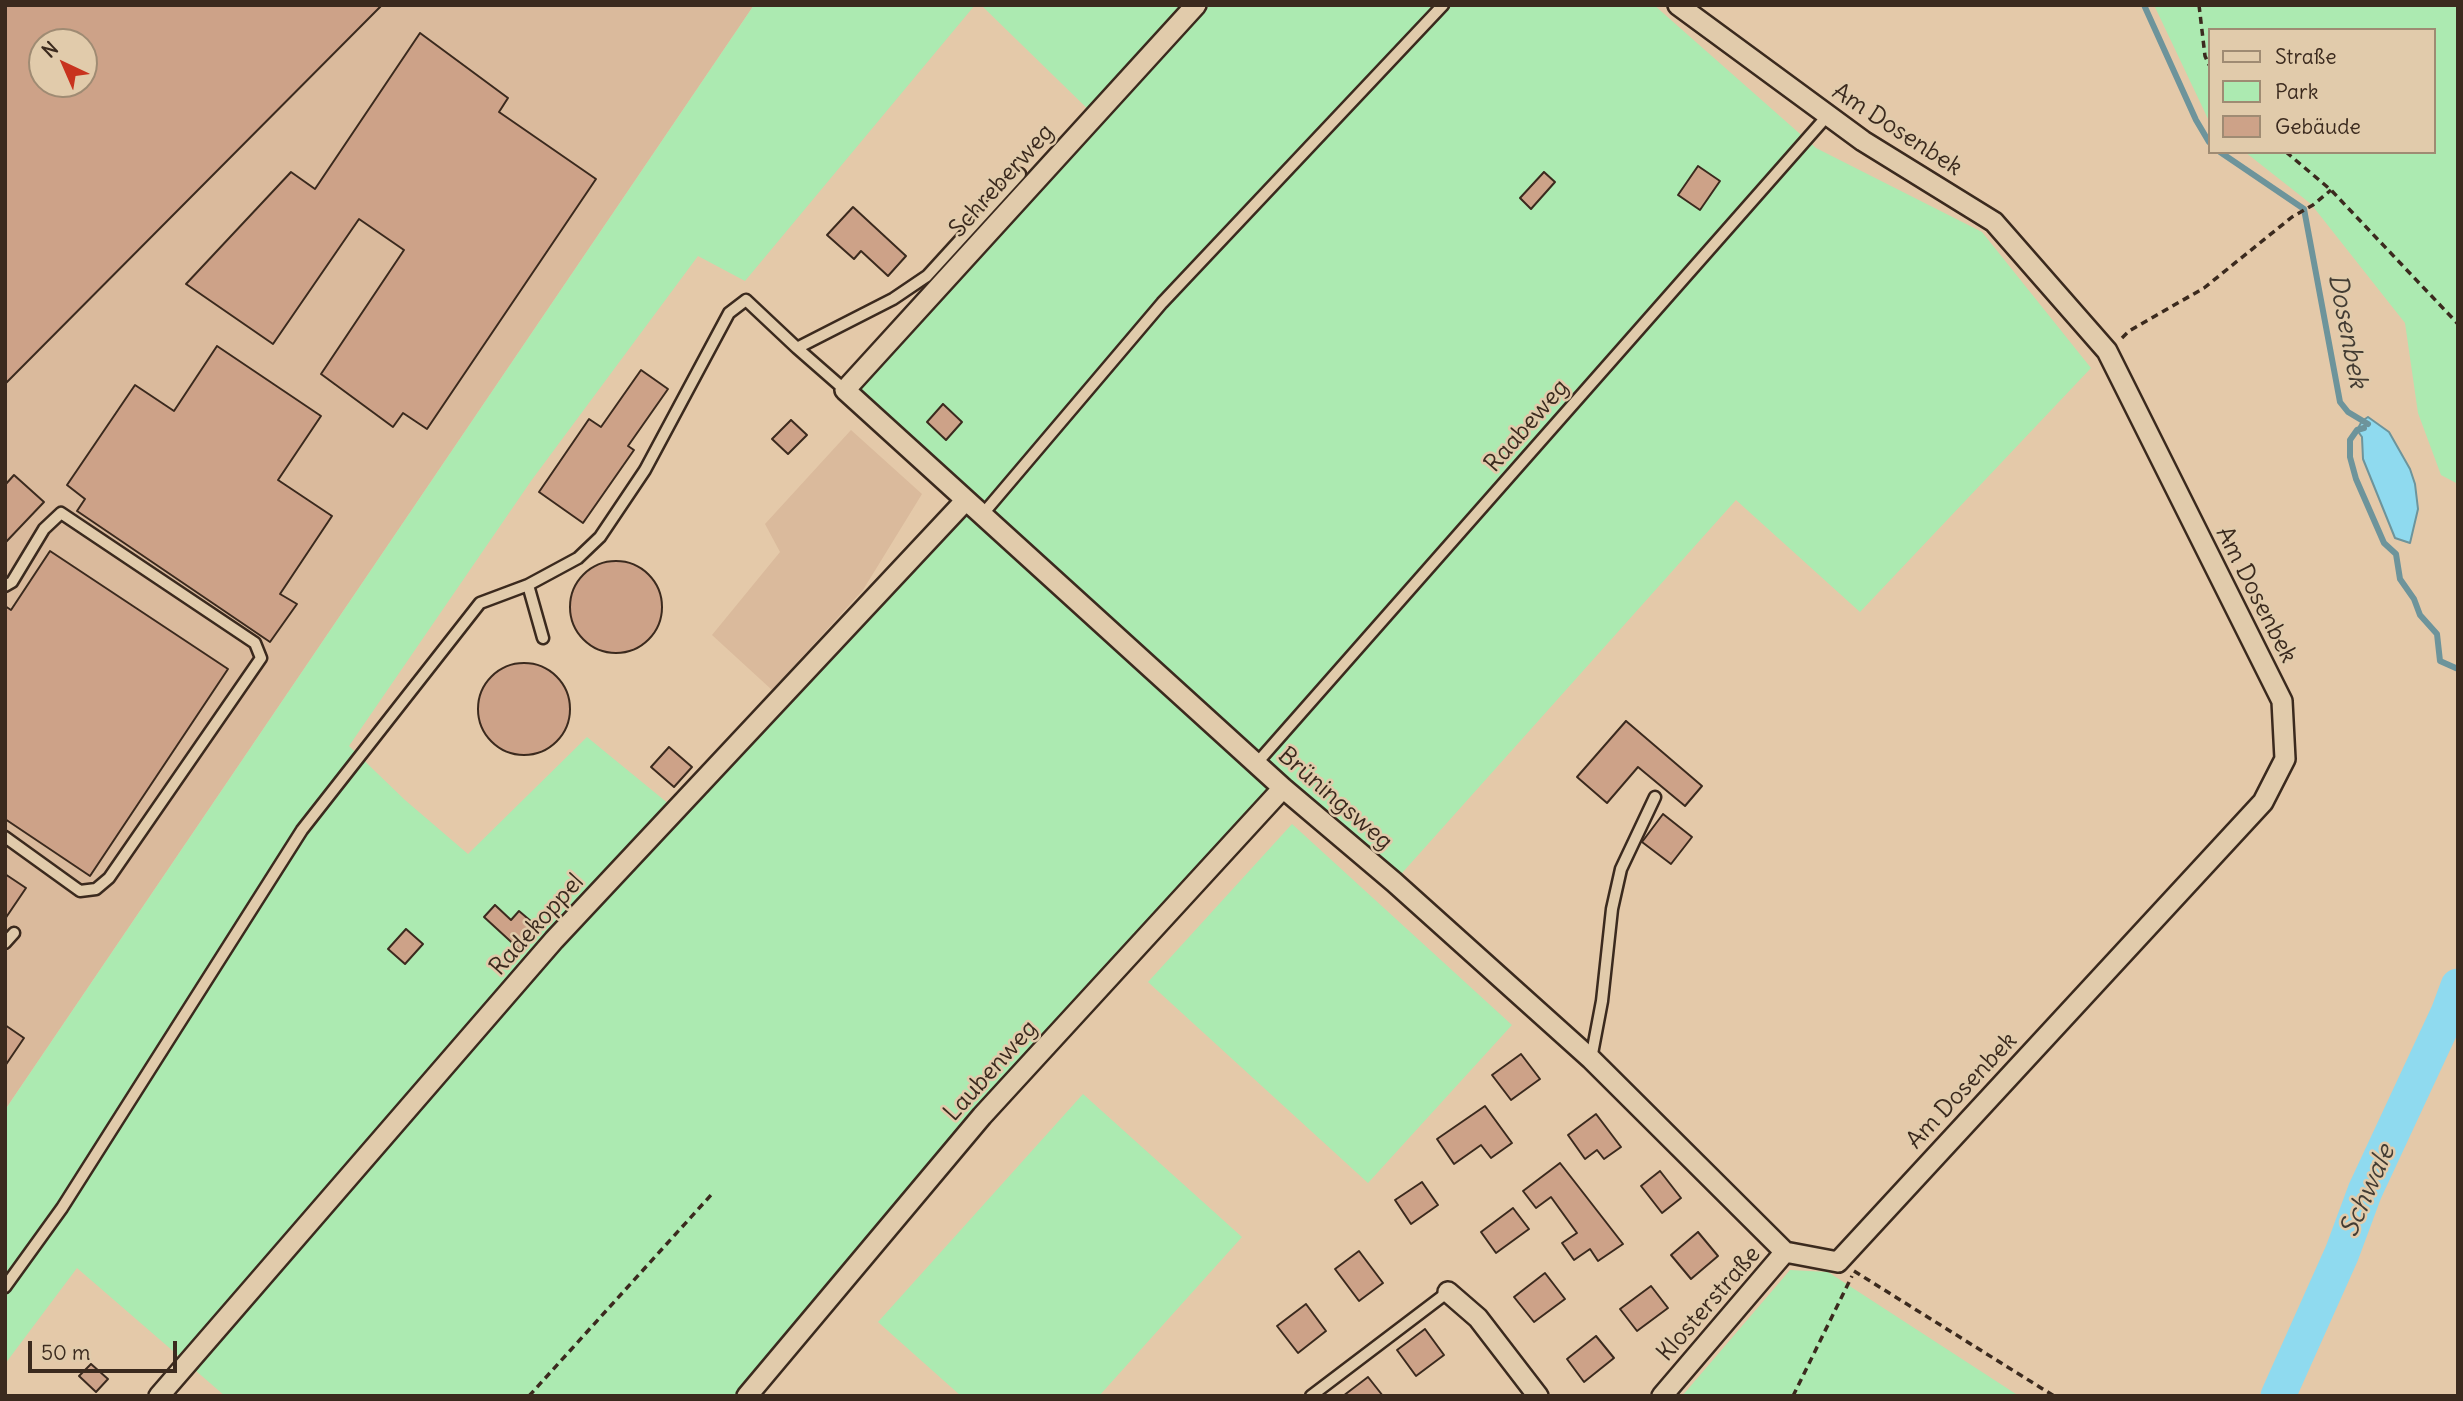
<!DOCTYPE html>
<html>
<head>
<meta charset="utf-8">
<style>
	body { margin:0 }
	#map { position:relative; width:2463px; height:1401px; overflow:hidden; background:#e4c9a9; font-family:Delius,sans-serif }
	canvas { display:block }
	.frame { position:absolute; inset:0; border:7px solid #3b2a1e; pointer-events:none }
	.legend { position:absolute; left:2208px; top:28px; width:228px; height:126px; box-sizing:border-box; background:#e1cbab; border:2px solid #9f8b73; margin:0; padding:9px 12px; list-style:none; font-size:21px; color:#3b2a1e }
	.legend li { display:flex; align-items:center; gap:14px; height:35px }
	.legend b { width:35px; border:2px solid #9f8b73 }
	.north { position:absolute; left:28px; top:28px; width:70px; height:70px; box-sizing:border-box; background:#e1cbab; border:2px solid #9f8b73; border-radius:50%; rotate:316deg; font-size:19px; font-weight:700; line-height:28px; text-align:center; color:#3b2a1e }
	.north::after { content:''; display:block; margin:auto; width:24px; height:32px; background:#c8321e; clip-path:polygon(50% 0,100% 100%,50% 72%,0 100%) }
	.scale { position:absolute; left:28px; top:1341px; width:149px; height:32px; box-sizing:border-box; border:4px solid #3b2a1e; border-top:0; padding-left:9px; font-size:21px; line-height:24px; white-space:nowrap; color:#3b2a1e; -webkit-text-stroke:5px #e1cbab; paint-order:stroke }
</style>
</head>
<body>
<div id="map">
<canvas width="2463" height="1401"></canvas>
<div class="frame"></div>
<ul class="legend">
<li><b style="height:9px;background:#e1cbab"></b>Straße</li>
<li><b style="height:19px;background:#aceab1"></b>Park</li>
<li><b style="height:19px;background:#cda288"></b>Gebäude</li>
</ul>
<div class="north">N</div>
<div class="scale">50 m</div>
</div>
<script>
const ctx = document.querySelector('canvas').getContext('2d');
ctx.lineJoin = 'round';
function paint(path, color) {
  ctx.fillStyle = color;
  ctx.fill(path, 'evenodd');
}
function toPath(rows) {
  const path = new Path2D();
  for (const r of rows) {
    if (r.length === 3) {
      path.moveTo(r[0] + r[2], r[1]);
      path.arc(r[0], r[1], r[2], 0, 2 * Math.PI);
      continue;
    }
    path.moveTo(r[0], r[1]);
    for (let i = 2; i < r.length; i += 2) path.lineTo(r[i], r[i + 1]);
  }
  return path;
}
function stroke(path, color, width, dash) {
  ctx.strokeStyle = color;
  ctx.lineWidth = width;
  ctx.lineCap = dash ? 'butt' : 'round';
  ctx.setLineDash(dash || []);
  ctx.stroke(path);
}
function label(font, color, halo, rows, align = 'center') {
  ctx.font = font + ' Delius,sans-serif';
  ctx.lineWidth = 5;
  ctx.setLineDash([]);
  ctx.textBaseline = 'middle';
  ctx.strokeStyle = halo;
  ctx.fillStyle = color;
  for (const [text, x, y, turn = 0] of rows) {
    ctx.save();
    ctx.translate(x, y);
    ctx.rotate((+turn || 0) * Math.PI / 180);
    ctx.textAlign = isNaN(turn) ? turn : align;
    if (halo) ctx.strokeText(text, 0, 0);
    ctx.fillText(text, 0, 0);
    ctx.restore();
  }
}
paint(toPath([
	[5,5,754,5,5,1110],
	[42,42,84,42,84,84,42,84],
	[851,430,922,494,863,590,772,690,712,635,780,552,765,524]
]), '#daba9c');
paint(toPath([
	[754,5,975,5,745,281,698,256,531,481,349,746,405,800,468,854,587,737,675,809,966,500,845,390,1095,116,981,5,1654,5,1816,148,1982,232,2091,368,1860,612,1736,500,1394,882,1284,789,747,1396,225,1396,77,1268,5,1364,5,1110],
	[2154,5,2458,5,2458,484,2441,475,2418,413,2405,323,2311,204,2245,152,2433,152,2433,30,2209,30,2209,121],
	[1292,824,1512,1025,1368,1183,1148,982],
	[1083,1094,1242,1237,1099,1396,961,1396,878,1322],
	[1790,1270,1828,1272,2019,1396,1682,1396]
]), '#aceab1');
const water = toPath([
	[2368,417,2389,432,2410,469,2415,484,2418,509,2410,543,2395,538,2363,459,2362,437,2357,430,2362,421,2368,417]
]);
paint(water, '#8fdaef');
stroke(water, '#6d949b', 2);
stroke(toPath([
	[2144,5,2196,120,2209,142],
	[2220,152,2304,209,2340,402,2348,412,2368,424],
	[2364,428,2357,430,2350,440,2350,457,2356,479,2384,543,2396,554,2400,579,2414,599,2420,615,2437,634,2440,661,2458,669]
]), '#6d949b', 6);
stroke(toPath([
	[2278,1396,2342,1253,2365,1191,2448,1013,2458,986]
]), '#8fdaef', 35);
const building = toPath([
	[5,5,382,5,5,384,5,5],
	[42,42,84,42,84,84,42,84,42,42],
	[420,33,508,98,499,112,596,179,427,429,403,413,393,427,321,374,404,250,359,219,273,344,186,284,291,172,315,189,420,33],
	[1698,166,1720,181,1700,210,1678,195,1698,166],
	[1544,172,1555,182,1531,209,1520,198,1544,172],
	[853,207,906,256,888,276,861,251,854,259,827,235,853,207],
	[217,346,321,416,278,480,332,516,280,594,297,604,270,642,77,511,85,499,67,485,135,385,174,411,217,346],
	[641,370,668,389,628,446,634,450,583,523,539,492,589,419,601,427,641,370],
	[943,404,962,422,946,440,927,422,943,404],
	[791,420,807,435,788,454,772,439,791,420],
	[14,475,44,502,5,543,5,485,14,475],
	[50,551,228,669,90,876,5,819,5,606,11,610,50,551],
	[616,607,46],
	[524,709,46],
	[1626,721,1702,786,1685,806,1638,767,1607,803,1577,777,1626,721],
	[669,747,692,767,674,787,651,767,669,747],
	[1663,814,1692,837,1671,864,1642,842,1663,814],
	[5,874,26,888,5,919,5,874],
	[495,905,511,920,519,911,539,928,520,950,484,917,495,905],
	[406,929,423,944,405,964,388,949,406,929],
	[5,1025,24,1038,5,1066,5,1025],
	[1521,1054,1540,1079,1511,1100,1492,1075,1521,1054],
	[1485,1106,1512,1143,1491,1158,1481,1145,1454,1164,1437,1139,1485,1106],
	[1596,1114,1621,1147,1604,1159,1597,1150,1585,1159,1568,1135,1596,1114],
	[1560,1163,1623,1244,1598,1261,1590,1249,1574,1260,1562,1243,1577,1233,1551,1197,1536,1208,1523,1191,1560,1163],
	[1660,1171,1681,1198,1662,1213,1641,1186,1660,1171],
	[1422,1182,1438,1205,1411,1224,1395,1200,1422,1182],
	[1513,1208,1529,1229,1496,1253,1481,1232,1513,1208],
	[1698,1232,1718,1256,1691,1279,1671,1255,1698,1232],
	[1359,1251,1383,1283,1359,1301,1335,1269,1359,1251],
	[1545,1273,1565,1299,1534,1322,1514,1297,1545,1273],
	[1651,1286,1668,1308,1637,1331,1620,1309,1651,1286],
	[1306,1304,1326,1331,1298,1353,1277,1326,1306,1304],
	[1425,1329,1444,1355,1416,1376,1397,1350,1425,1329],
	[1596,1336,1614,1358,1584,1382,1567,1359,1596,1336],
	[91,1364,108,1379,96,1392,79,1376,91,1364],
	[1368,1377,1383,1396,1343,1396,1368,1377]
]);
paint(building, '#cda288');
stroke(building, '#3b2a1e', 2);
const service = toPath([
	[797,348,893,299,927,276,1020,174],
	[982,515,1162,303,1443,5],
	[5,586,12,582,44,529,61,513,255,643,261,658,109,878,96,889,80,891,5,837],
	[543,638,528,585,578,558,600,537,645,470,729,313,746,300,797,348,845,390],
	[1256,764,1828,115],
	[5,943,14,933],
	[1591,1059,1602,1001,1612,909,1621,869,1655,797],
	[5,1287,62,1208,302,830,480,603,528,585],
	[1311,1396,1448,1292]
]);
const minor = toPath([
	[1196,5,845,390,1283,788,1394,882,1591,1059,1785,1252],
	[1678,5,1863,141,1994,222,2107,351,2282,701,2285,759,2263,802,1838,1262,1785,1252],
	[1448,1292,1478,1318,1538,1396],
	[159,1396,554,940,966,500],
	[747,1396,982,1116,1283,788],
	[1662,1396,1785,1252]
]);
stroke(service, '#3b2a1e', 15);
stroke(minor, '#3b2a1e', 24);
stroke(toPath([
	[2199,5,2205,56,2209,65],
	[2286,152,2331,190,2458,324],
	[2122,338,2129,331,2204,288,2292,217,2313,205,2331,190],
	[1854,1271,2054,1396],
	[529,1396,711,1195],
	[1793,1396,1852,1276]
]), '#3b2a1e', 3.5, [7, 5]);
stroke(service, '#e1cbab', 10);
stroke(minor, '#e1cbab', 19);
label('24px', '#3b2a1e', '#e1cbab', [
	["Am Dosenbek",1897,130,33],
	["Schreberweg",1002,181,-48],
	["Raabeweg",1527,426,-49],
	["Am Dosenbek",2256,595,63],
	["Brüningsweg",1335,799,41],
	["Radekoppel",537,925,-48],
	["Laubenweg",991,1071,-48],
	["Am Dosenbek",1962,1091,-47],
	["Klosterstraße",1709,1304,-49]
]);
label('italic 26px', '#433c33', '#e1cbab', [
	["Dosenbek",2347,331,79],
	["Schwale",2368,1191,-66]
]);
</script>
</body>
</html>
